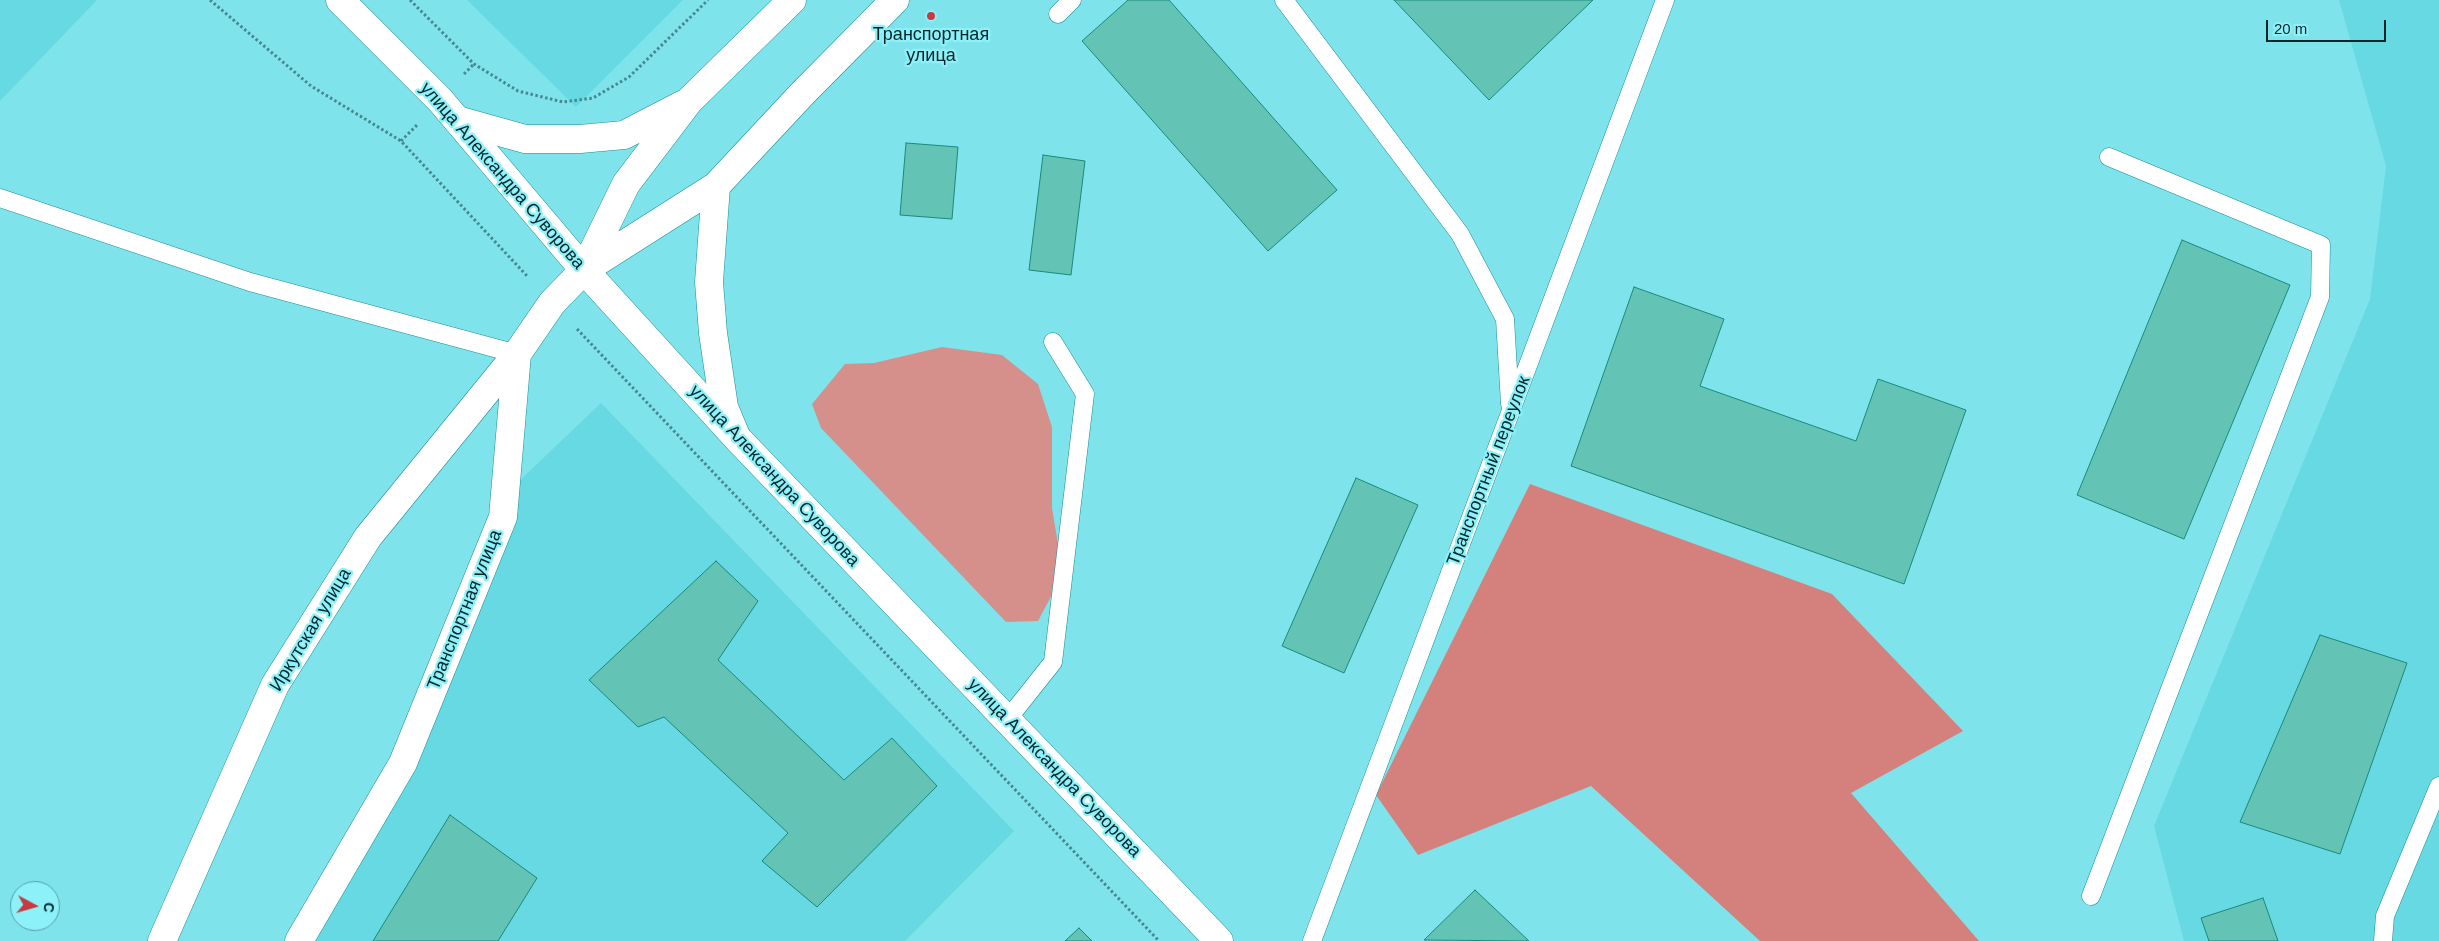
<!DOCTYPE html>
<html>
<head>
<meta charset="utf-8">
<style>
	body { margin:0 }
	#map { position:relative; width:2439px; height:941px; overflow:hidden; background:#7fe3ec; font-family:Helvetica,sans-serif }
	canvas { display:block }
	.north { position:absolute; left:10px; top:881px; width:50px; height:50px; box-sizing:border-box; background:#8cf1f9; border:1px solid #56a0a6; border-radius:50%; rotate:96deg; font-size:14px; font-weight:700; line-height:20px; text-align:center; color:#042629 }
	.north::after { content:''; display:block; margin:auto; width:18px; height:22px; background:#c93940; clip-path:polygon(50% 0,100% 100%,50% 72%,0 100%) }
	.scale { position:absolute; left:2266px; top:20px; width:120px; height:22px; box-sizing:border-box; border:2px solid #042629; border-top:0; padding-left:6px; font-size:15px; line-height:18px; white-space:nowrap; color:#042629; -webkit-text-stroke:4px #8cf1f9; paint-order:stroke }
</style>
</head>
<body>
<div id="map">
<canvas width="2439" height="941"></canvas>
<div class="north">С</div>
<div class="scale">20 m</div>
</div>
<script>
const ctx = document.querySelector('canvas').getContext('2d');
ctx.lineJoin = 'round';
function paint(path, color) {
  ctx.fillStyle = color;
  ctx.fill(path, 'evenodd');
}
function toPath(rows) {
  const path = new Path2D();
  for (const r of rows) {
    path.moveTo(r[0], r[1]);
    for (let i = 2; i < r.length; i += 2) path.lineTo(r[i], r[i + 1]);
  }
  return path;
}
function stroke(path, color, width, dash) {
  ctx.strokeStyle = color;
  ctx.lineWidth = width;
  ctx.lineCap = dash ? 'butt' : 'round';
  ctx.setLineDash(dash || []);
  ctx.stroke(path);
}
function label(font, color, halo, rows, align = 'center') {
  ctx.font = font + ' Helvetica,sans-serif';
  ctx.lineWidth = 4.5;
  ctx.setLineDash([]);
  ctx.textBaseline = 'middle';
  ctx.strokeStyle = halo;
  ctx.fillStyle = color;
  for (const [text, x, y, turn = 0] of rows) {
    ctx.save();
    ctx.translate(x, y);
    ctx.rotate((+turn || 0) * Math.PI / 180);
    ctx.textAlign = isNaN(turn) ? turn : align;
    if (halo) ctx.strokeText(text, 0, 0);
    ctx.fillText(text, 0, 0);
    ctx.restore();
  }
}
paint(toPath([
	[0,0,97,0,0,101],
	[467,0,683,0,576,107],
	[2339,0,2439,0,2439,941,2184,941,2154,826,2370,299,2386,166],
	[601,403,1014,831,905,941,288,941,364,817,517,483]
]), '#66d9e3');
paint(toPath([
	[942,347,1002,355,1038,384,1052,427,1052,508,1063,574,1038,621,1006,622,821,428,812,404,845,364,874,363]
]), '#d5908c');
paint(toPath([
	[1530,484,1832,594,1963,731,1851,793,1979,941,1760,941,1591,786,1418,855,1376,795]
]), '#d4807c');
const building = toPath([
	[1128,0,1169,0,1337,190,1268,251,1082,41,1128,0],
	[1394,0,1593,0,1489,100,1394,0],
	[906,143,958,147,952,219,900,215,906,143],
	[1043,155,1085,161,1071,275,1029,270,1043,155],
	[2182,240,2290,285,2184,539,2077,495,2182,240],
	[1634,287,1724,319,1700,386,1856,441,1878,379,1966,410,1904,584,1571,466,1634,287],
	[1356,478,1418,505,1344,673,1282,646,1356,478],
	[716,561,758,601,718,660,844,780,892,738,937,786,817,907,762,861,788,833,664,717,638,727,589,680,716,561],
	[2320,635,2407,663,2340,854,2240,822,2320,635],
	[450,815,537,878,498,941,373,941,450,815],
	[1475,890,1529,941,1424,940,1475,890],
	[2263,898,2278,941,2209,941,2201,918,2263,898],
	[1079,928,1092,941,1065,941,1079,928]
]);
paint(building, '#63c4b6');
stroke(building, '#1a897c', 1);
const lane = toPath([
	[1284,0,1460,234,1505,319,1510,404],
	[1058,14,1072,0],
	[0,198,250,282,517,354],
	[1007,720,1053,662,1085,394,1053,342],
	[2091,896,2320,297,2321,245,2109,157],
	[1312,941,1665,0],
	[2383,941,2385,916,2439,786]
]);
const street = toPath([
	[162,941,275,685,368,537,517,354],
	[299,941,403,763,503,517,517,354,552,303,584,270]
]);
const secondary = toPath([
	[457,120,525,139,580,139,624,135,684,104],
	[716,186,709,282,713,333,724,407,736,436],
	[584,270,716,186,802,94,895,0],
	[584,270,626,184,689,101,792,0]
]);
const primary = toPath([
	[340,0,440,100,584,270,737,438,1219,941]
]);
stroke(lane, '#1b8e97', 19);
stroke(street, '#1b8e97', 29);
stroke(secondary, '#1b8e97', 29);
stroke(primary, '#1b8e97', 29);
stroke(toPath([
	[210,0,311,86,401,141,528,277],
	[410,0,474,64,518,91,563,102,593,98,629,77,708,0],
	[464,74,474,64],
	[401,141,417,125],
	[577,329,1159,941]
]), '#44898f', 3, [2.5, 2.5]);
stroke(lane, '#fff', 18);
stroke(street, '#fff', 28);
stroke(secondary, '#fff', 28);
stroke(primary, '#fff', 28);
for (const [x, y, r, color] of [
	[931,16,5,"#c93940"]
]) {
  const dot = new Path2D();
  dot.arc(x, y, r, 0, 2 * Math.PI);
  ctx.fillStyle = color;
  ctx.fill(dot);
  stroke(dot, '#8cf1f9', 2);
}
label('18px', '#042629', '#8cf1f9', [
	["Транспортная",931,35],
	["улица",931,56]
]);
label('18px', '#042629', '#8cf1f9', [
	["улица Александра Суворова",502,176,49],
	["Транспортный переулок",1489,471,-69],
	["улица Александра Суворова",774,476,47],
	["Транспортная улица",465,610,-68],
	["Иркутская улица",311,630,-59],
	["улица Александра Суворова",1054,768,46]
]);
</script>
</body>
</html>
